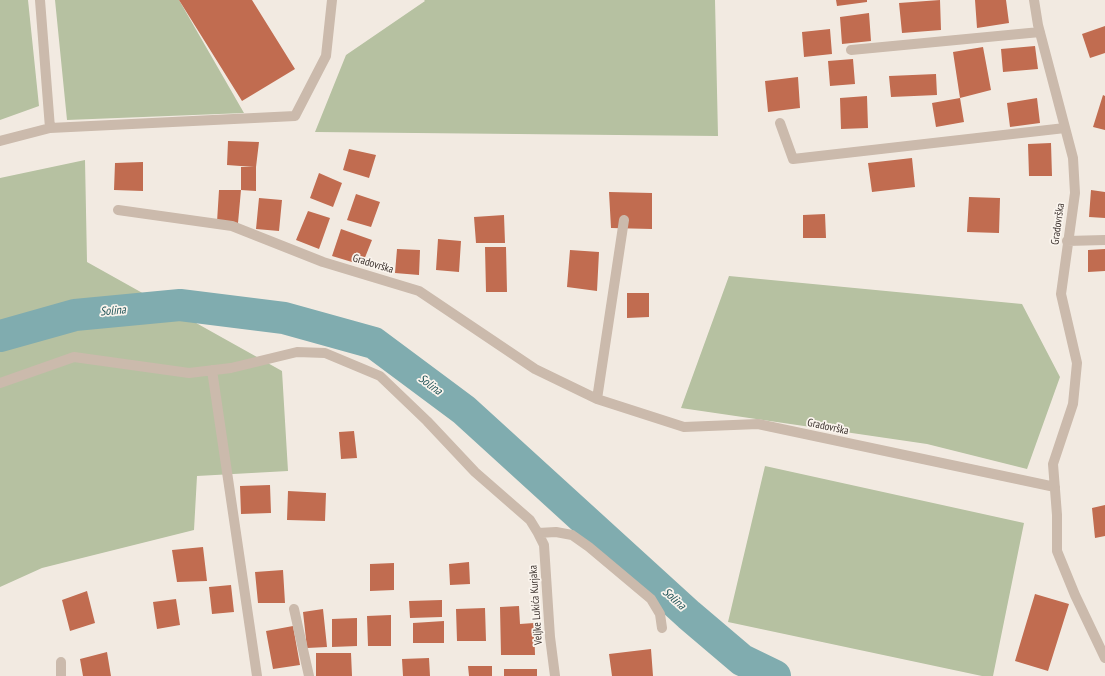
<!DOCTYPE html>
<html>
<head>
<meta charset="utf-8">
<style>
	body { margin:0 }
	canvas { display:block; background:#f2eae1 }
</style>
</head>
<body>
<canvas width="1105" height="676"></canvas>
<script>
const ctx = document.querySelector('canvas').getContext('2d');
ctx.lineJoin = 'round';
function paint(path, color) {
  ctx.fillStyle = color;
  ctx.fill(path, 'evenodd');
}
function toPath(rows) {
  const path = new Path2D();
  for (const r of rows) {
    path.moveTo(r[0], r[1]);
    for (let i = 2; i < r.length; i += 2) path.lineTo(r[i], r[i + 1]);
  }
  return path;
}
function stroke(path, color, width, dash) {
  ctx.strokeStyle = color;
  ctx.lineWidth = width;
  ctx.lineCap = dash ? 'butt' : 'round';
  ctx.setLineDash(dash || []);
  ctx.stroke(path);
}
function label(font, color, halo, rows, align = 'center') {
  ctx.font = font + ' "PT Sans Narrow",sans-serif';
  ctx.lineWidth = 3.5;
  ctx.setLineDash([]);
  ctx.textBaseline = 'middle';
  ctx.strokeStyle = halo;
  ctx.fillStyle = color;
  for (const [text, x, y, turn = 0] of rows) {
    ctx.save();
    ctx.translate(x, y);
    ctx.rotate((+turn || 0) * Math.PI / 180);
    ctx.textAlign = isNaN(turn) ? turn : align;
    if (halo) ctx.strokeText(text, 0, 0);
    ctx.fillText(text, 0, 0);
    ctx.restore();
  }
}
paint(toPath([
	[0,0,28,0,39,106,0,120],
	[55,0,179,0,244,113,67,120],
	[424,0,715,0,718,136,315,132,346,55,425,1],
	[85,160,87,262,282,371,288,471,197,476,194,530,42,568,0,587,0,178],
	[729,276,1022,304,1060,377,1027,469,927,444,681,408],
	[765,466,1024,523,993,676,982,676,728,622]
]), '#b6c1a1');
stroke(toPath([
	[0,336,75,315,180,305,284,318,374,343,464,410,689,615,742,660,775,676]
]), '#80acaf', 32);
paint(toPath([
	[179,0,252,0,295,69,242,101],
	[836,0,867,0,867,2,837,6],
	[940,0,941,30,902,33,899,3],
	[975,0,1006,0,1009,23,977,28],
	[869,13,871,41,842,44,840,17],
	[1105,26,1105,53,1090,58,1082,34],
	[830,29,832,54,804,57,802,32],
	[1035,46,1038,69,1003,72,1001,49],
	[983,47,991,90,960,98,953,52],
	[853,59,855,84,830,86,828,61],
	[936,74,937,95,891,97,889,76],
	[798,77,800,108,768,112,765,81],
	[1103,95,1105,96,1105,130,1093,127],
	[867,96,868,128,841,129,840,98],
	[960,98,964,122,936,127,932,103],
	[1037,98,1040,123,1010,127,1007,103],
	[228,141,259,142,256,167,256,191,241,190,241,167,254,167,227,165],
	[1051,143,1052,176,1029,176,1028,144],
	[349,149,376,155,369,178,343,170],
	[912,158,915,187,872,192,868,163],
	[143,162,143,191,114,190,115,163],
	[319,173,342,183,333,207,310,198],
	[219,190,241,190,238,223,217,222],
	[1091,190,1105,192,1105,218,1089,217],
	[609,192,652,193,652,229,611,228],
	[356,194,380,202,371,227,347,220],
	[969,197,1000,198,999,233,967,232],
	[259,198,282,200,279,231,256,229],
	[308,211,330,218,319,249,296,240],
	[825,214,826,238,803,238,803,215],
	[504,215,505,243,476,243,474,217],
	[341,229,372,240,362,265,332,256],
	[438,239,461,241,459,272,436,270],
	[485,247,506,247,507,292,486,292],
	[397,249,420,250,419,275,395,273],
	[1105,249,1105,271,1088,272,1088,250],
	[570,250,599,252,597,291,567,287],
	[627,293,649,293,649,317,627,318],
	[354,431,357,458,341,459,339,432],
	[270,485,271,513,241,514,240,486],
	[288,491,326,493,325,521,287,520],
	[1105,505,1105,536,1095,538,1092,508],
	[203,547,207,581,177,582,172,550],
	[469,562,470,584,450,585,449,564],
	[394,563,394,590,370,591,370,564],
	[283,570,285,603,258,603,255,572],
	[231,585,234,612,212,614,209,587],
	[87,591,95,623,70,631,62,600],
	[1035,594,1069,604,1048,671,1015,661],
	[176,599,180,625,157,629,153,602],
	[442,600,442,617,410,618,409,601],
	[519,606,520,624,534,623,535,655,501,655,500,607],
	[485,608,486,641,457,641,456,609],
	[323,609,327,647,307,648,303,612],
	[391,615,391,646,368,646,367,616],
	[357,618,357,646,332,647,332,619],
	[444,621,444,643,413,643,413,623],
	[293,626,300,665,273,669,266,631],
	[651,649,653,676,612,676,609,654],
	[107,652,111,676,83,676,80,659],
	[316,653,351,653,352,676,316,676],
	[429,658,430,676,403,676,402,659],
	[468,666,492,666,492,676,469,676],
	[504,669,537,669,537,676,504,676]
]), '#c16c50');
stroke(toPath([
	[40,0,50,128],
	[1034,0,1038,25,1073,158,1075,193,1061,294,1077,363,1073,404,1053,464,1057,515,1057,551,1075,595,1105,658],
	[851,50,1040,32],
	[780,123,793,159,1065,128],
	[0,141,50,128,295,116,326,56,332,0],
	[118,210,232,226,323,262,419,291,535,369,597,399,684,427,758,424,1055,487],
	[1067,241,1105,240],
	[212,370,257,676],
	[0,383,74,357,189,373,231,368,297,352,325,353,380,376,427,421,475,472,530,520,538,533,544,545,550,637,555,676],
	[597,399,624,220],
	[538,533,556,532,572,535,589,547,651,599,660,614,662,628],
	[294,609,309,676],
	[61,662,61,676]
]), '#cbbaac', 10);
label('11px', '#392f2b', '#faf4ed', [
	["Gradovrška",1058,224,-82],
	["Gradovrška",373,264,17],
	["Gradovrška",828,427,12],
	["Veljke Lukića Kurjaka",536,605,-94]
]);
label('italic 12px', '#225559', '#faf4ed', [
	["Solina",113,311,-5],
	["Solina",430,385,37],
	["Solina",674,599,42]
]);
</script>
</body>
</html>
